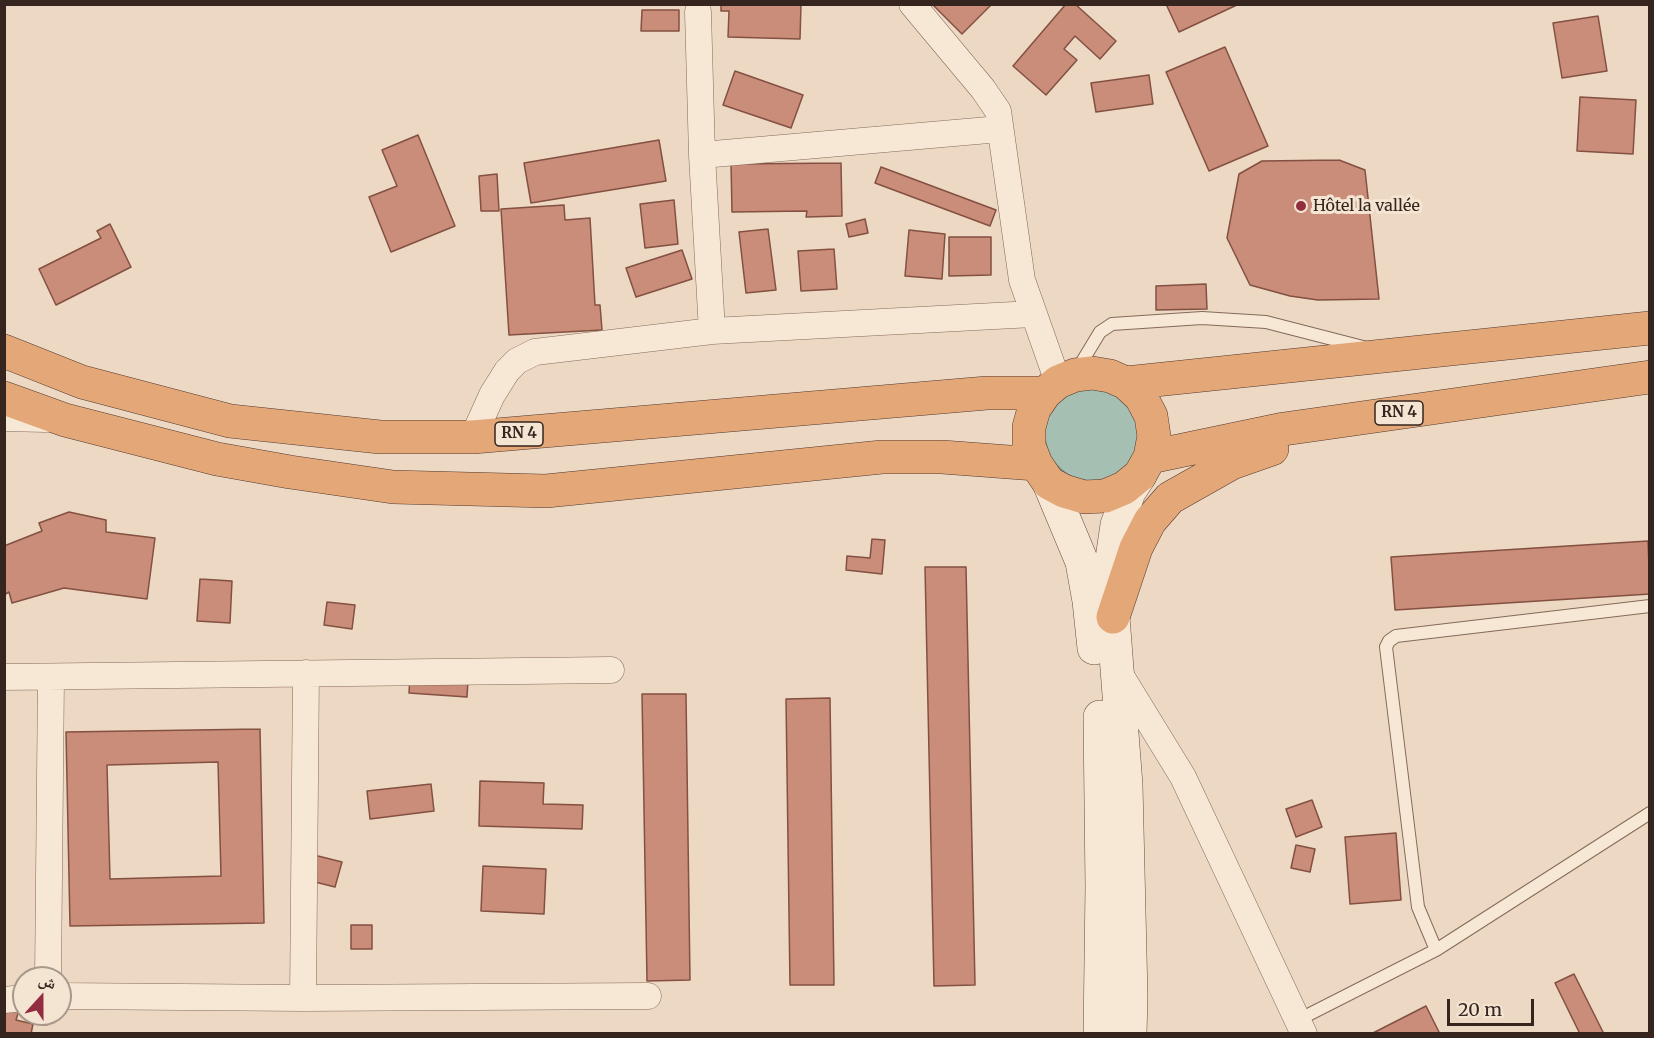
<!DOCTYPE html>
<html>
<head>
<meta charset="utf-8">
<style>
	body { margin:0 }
	#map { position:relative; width:1654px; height:1038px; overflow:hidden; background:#ecd8c3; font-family:Merriweather,"Noto Naskh Arabic",serif }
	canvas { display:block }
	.frame { position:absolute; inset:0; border:6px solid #36251e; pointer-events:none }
	.north { position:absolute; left:12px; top:966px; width:60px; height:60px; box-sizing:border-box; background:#f4e4d2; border:2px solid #a8988a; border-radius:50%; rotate:21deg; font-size:16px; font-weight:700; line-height:24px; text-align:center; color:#36251e }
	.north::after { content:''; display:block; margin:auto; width:21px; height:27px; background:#922d3f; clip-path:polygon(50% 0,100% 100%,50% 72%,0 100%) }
	.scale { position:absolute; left:1447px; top:999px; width:87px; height:27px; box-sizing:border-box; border:3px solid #36251e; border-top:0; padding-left:8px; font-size:18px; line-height:21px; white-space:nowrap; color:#36251e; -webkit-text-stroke:4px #f4e4d2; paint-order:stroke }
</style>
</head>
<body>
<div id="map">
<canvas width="1654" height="1038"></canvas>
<div class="frame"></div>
<div class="north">ش</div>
<div class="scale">20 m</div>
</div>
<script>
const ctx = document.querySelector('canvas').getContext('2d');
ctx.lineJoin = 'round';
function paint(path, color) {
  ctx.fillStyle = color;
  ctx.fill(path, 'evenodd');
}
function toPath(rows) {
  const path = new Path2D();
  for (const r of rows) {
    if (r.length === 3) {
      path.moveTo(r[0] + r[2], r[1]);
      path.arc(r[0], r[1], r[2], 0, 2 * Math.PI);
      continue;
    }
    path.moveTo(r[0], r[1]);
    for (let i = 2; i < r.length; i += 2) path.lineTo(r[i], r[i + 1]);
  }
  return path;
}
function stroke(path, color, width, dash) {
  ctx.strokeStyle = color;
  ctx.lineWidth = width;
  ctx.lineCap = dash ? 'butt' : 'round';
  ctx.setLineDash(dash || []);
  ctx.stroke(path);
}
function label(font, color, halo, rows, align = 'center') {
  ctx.font = font + ' Merriweather,serif';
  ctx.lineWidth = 6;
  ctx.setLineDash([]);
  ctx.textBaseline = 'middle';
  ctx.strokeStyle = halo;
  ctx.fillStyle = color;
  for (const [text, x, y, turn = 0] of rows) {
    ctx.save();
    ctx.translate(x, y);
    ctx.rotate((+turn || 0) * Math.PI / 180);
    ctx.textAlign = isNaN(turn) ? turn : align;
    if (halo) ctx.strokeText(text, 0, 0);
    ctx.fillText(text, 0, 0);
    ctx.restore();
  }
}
const water = toPath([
	[1092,434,47]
]);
paint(water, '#a5bfb3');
stroke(water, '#6c8d7f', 1.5);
const building = toPath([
	[721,4,801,4,800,39,728,37,729,11,721,11,721,4],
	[932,4,992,4,962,34,932,4],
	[1066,4,1075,4,1116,41,1100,59,1075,36,1064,49,1077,60,1046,95,1013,66,1066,4],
	[1166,4,1239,4,1179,32,1166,4],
	[642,10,679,10,679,31,641,31,642,10],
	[1598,16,1607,71,1562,78,1553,23,1598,16],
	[1225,47,1268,146,1209,171,1166,72,1225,47],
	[735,71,803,95,791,128,723,105,735,71],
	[1149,75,1153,104,1096,112,1091,83,1149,75],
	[1580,97,1636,100,1633,154,1577,151,1580,97],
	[418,135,455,226,391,252,369,197,397,186,382,150,418,135],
	[659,140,666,181,531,203,524,163,659,140],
	[1339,160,1365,170,1379,299,1318,300,1290,296,1250,285,1227,238,1239,174,1262,161,1339,160],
	[841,163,842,216,806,217,807,211,732,212,731,164,841,163],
	[881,167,996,210,990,226,875,183,881,167],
	[497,174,499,211,481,211,479,176,497,174],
	[674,200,678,244,645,248,640,204,674,200],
	[564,205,565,220,590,218,595,305,600,305,602,330,509,335,501,209,564,205],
	[865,219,868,233,849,237,846,224,865,219],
	[110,224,131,267,56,305,39,269,101,238,97,231,110,224],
	[768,229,776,290,746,293,739,232,768,229],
	[909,230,945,234,942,279,905,276,909,230],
	[949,237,991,237,991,275,949,276,949,237],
	[834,249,837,289,801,291,798,251,834,249],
	[682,250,692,279,636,297,626,268,682,250],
	[1206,284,1207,309,1156,310,1156,286,1206,284],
	[69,512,106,520,106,532,155,538,147,599,64,588,12,603,9,592,4,595,4,546,42,531,39,523,69,512],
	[872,539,885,540,882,574,846,570,847,556,870,558,872,539],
	[1648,541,1650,594,1395,610,1391,557,1648,541],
	[925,567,966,567,975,985,934,986,925,567],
	[200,579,232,581,230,623,197,621,200,579],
	[327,602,355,605,352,629,324,625,327,602],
	[410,676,468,680,467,697,409,693,410,676],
	[642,694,686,694,690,980,647,981,642,694],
	[830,698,834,985,790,985,786,699,830,698],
	[260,729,264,923,70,926,66,732,260,729],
	[218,762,221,876,110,879,107,765,218,762],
	[480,781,544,783,543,804,583,805,582,829,479,826,480,781],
	[431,784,434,811,370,819,367,791,431,784],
	[1312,800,1322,827,1296,837,1286,809,1312,800],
	[1396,833,1401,900,1350,904,1345,837,1396,833],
	[1296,845,1315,849,1310,872,1291,868,1296,845],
	[314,855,342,862,335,887,307,880,314,855],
	[483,866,546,869,544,914,481,911,483,866],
	[351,925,372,925,372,949,351,949,351,925],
	[1574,974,1604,1034,1580,1034,1555,983,1574,974],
	[4,1003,20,1007,16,1020,33,1024,31,1034,4,1034,4,1003],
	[1426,1006,1440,1034,1371,1034,1426,1006]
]);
paint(building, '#c98d7a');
stroke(building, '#835041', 1.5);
const service = toPath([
	[1077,370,1100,332,1112,324,1202,318,1266,322,1363,347],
	[1436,950,1418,907,1386,647,1389,641,1396,636,1650,606],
	[1298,1020,1436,950,1650,813]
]);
const minor = toPath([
	[912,4,983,89,998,111,1022,280,1058,382],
	[698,12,702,155,712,331],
	[702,155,1000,129],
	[4,418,46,419],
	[473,437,492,395,507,371,517,361,535,352,712,331,1033,314],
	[1118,671,1183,777,1304,1034],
	[4,677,611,670],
	[48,978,51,677],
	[60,996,303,998,648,996],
	[303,998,306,673],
	[4,1000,24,998]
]);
const secondary = toPath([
	[1049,483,1082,562,1089,601,1094,648],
	[1100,1034,1102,887,1100,717],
	[1130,1034,1131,997,1126,785,1113,617,1112,559,1117,525,1129,492,1140,475]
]);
const trunk = toPath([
	[4,351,82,382,230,421,380,437,473,437,987,393,1045,393],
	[1126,383,1650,328],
	[4,398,65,420,217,459,290,472,393,487,546,491,882,457,942,457,1036,464],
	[1150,457,1154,436,1151,416,1141,397,1126,383,1110,376,1092,373,1075,375,1058,382,1045,393,1034,409,1029,427,1029,446,1036,464,1049,483,1064,491,1084,497,1105,496,1124,488,1140,475,1150,457,1284,429,1650,377],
	[1113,617,1136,548,1150,521,1170,498,1232,463,1272,449]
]);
stroke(service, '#856a5a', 14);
stroke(minor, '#856a5a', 27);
stroke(secondary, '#674b3e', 34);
stroke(trunk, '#53392e', 34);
stroke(service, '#f7e7d5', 12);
stroke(minor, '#f7e7d5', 26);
stroke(secondary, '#f7e7d5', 33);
stroke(trunk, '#e3a778', 33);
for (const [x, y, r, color] of [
	[1301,206,6,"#922d3f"]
]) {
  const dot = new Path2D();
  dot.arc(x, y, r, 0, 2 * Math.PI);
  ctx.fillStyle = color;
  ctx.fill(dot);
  stroke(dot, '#f4e4d2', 2);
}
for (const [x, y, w] of [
	[1399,413,48],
	[519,434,48]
]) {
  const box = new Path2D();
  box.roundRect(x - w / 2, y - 12, w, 24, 4.5);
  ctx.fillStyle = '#f4e4d2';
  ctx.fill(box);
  stroke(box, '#36251e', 1.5);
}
label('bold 15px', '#36251e', null, [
	["RN 4",1399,413],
	["RN 4",519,434]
]);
label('16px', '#36251e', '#f4e4d2', [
	["Hôtel la vallée",1313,206]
], 'left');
</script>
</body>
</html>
